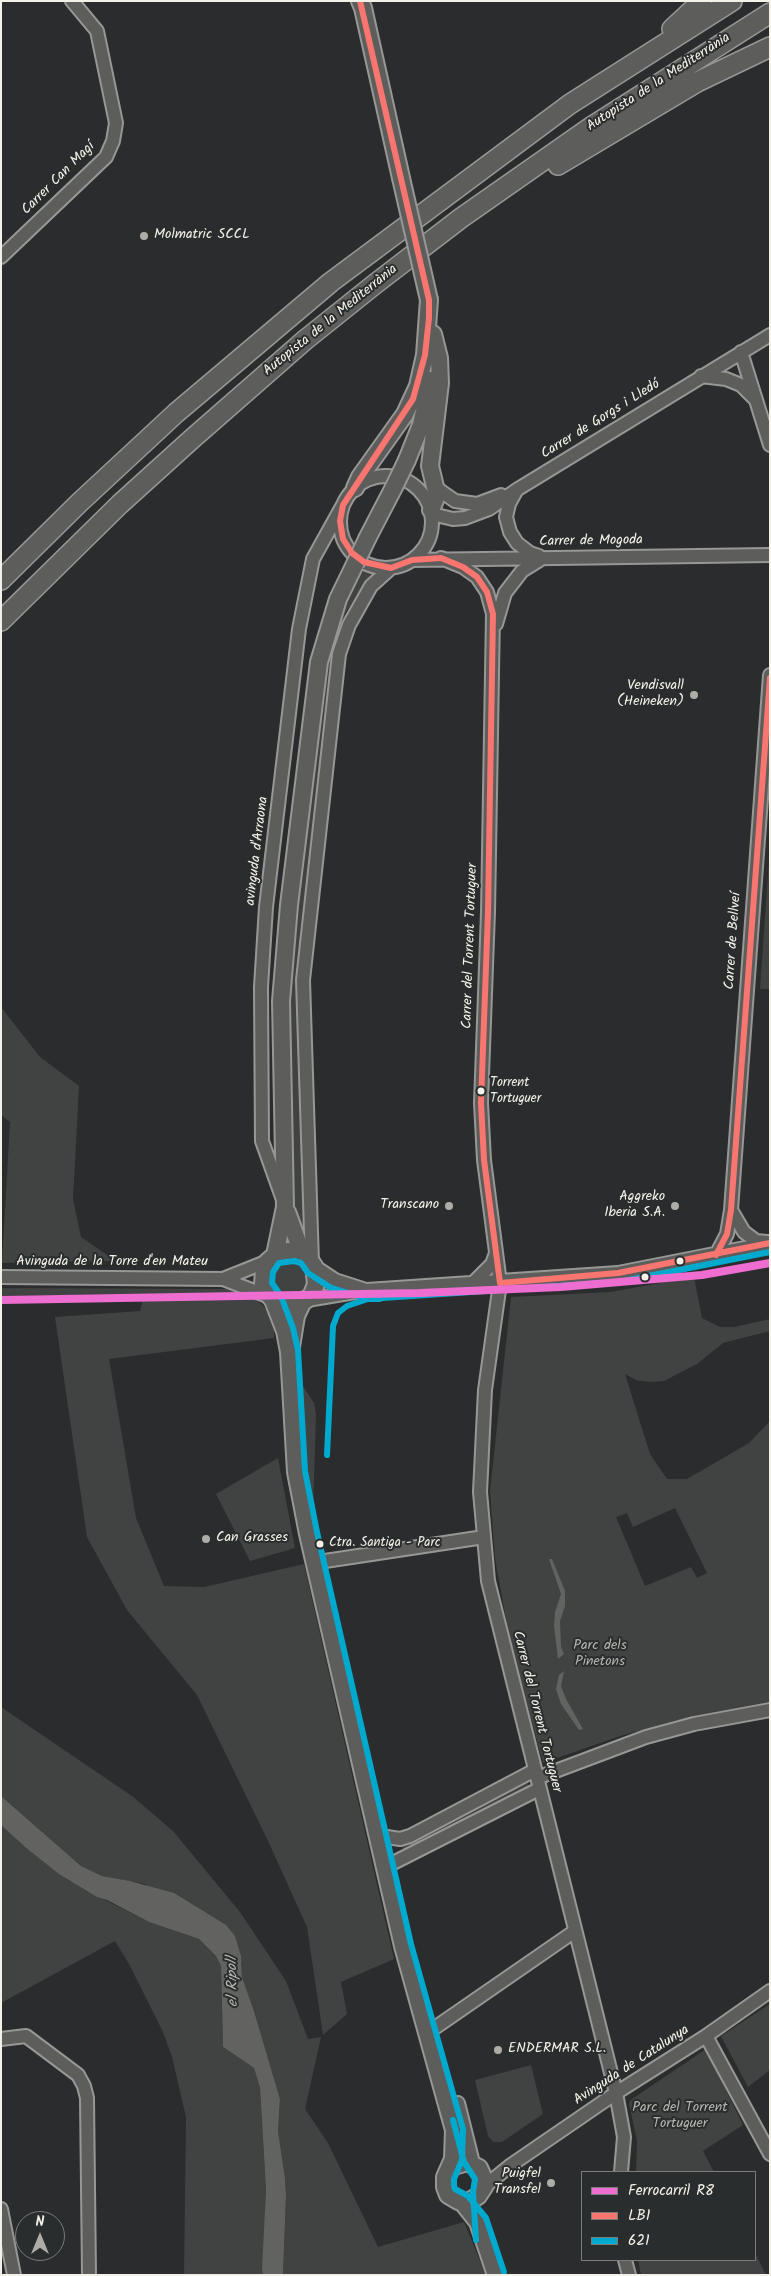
<!DOCTYPE html>
<html>
<head>
<meta charset="utf-8">
<style>
	body { margin:0 }
	#map { position:relative; width:771px; height:2276px; overflow:hidden; background:#2b2c2d; font-family:Kalam,sans-serif }
	canvas { display:block }
	.frame { position:absolute; inset:0; border:2px solid #f4f1e8; pointer-events:none }
	.legend { position:absolute; left:581px; top:2171px; width:175px; height:90px; box-sizing:border-box; background:#2a2d2e; border:1px solid #7b7b78; margin:0; padding:6px 9px; list-style:none; font-size:15px; color:#f4f1e8 }
	.legend li { display:flex; align-items:center; gap:10px; height:25px }
	.legend b { width:25px; border:1px solid #7b7b78 }
	.north { position:absolute; left:15px; top:2211px; width:50px; height:50px; box-sizing:border-box; background:#2a2d2e; border:1px solid #7b7b78; border-radius:50%; rotate:0deg; font-size:14px; font-weight:700; line-height:20px; text-align:center; color:#f4f1e8 }
	.north::after { content:''; display:block; margin:auto; width:18px; height:22px; background:#aeaca7; clip-path:polygon(50% 0,100% 100%,50% 72%,0 100%) }
</style>
</head>
<body>
<div id="map">
<canvas width="771" height="2276"></canvas>
<div class="frame"></div>
<ul class="legend">
<li><b style="height:6px;background:#ed6dd1"></b>Ferrocarril R8</li>
<li><b style="height:6px;background:#f87570"></b>LB1</li>
<li><b style="height:6px;background:#00a9ce"></b>621</li>
</ul>
<div class="north">N</div>
</div>
<script>
const ctx = document.querySelector('canvas').getContext('2d');
ctx.lineJoin = 'round';
function paint(path, color) {
  ctx.fillStyle = color;
  ctx.fill(path, 'evenodd');
}
function toPath(rows) {
  const path = new Path2D();
  for (const r of rows) {
    if (r.length === 3) {
      path.moveTo(r[0] + r[2], r[1]);
      path.arc(r[0], r[1], r[2], 0, 2 * Math.PI);
      continue;
    }
    path.moveTo(r[0], r[1]);
    for (let i = 2; i < r.length; i += 2) path.lineTo(r[i], r[i + 1]);
  }
  return path;
}
function stroke(path, color, width, dash) {
  ctx.strokeStyle = color;
  ctx.lineWidth = width;
  ctx.lineCap = dash ? 'butt' : 'round';
  ctx.setLineDash(dash || []);
  ctx.stroke(path);
}
function label(font, color, halo, rows, align = 'center') {
  ctx.font = font + ' Kalam,sans-serif';
  ctx.lineWidth = 4;
  ctx.setLineDash([]);
  ctx.textBaseline = 'middle';
  ctx.strokeStyle = halo;
  ctx.fillStyle = color;
  for (const [text, x, y, turn = 0] of rows) {
    ctx.save();
    ctx.translate(x, y);
    ctx.rotate((+turn || 0) * Math.PI / 180);
    ctx.textAlign = isNaN(turn) ? turn : align;
    if (halo) ctx.strokeText(text, 0, 0);
    ctx.fillText(text, 0, 0);
    ctx.restore();
  }
}
paint(toPath([
	[362,570,375,575,365,585,346,612,335,647,297,980,300,1119,308,1249,292,1217,286,984,319,694,339,616],
	[770,845,770,989,760,989],
	[1,1007,40,1057,79,1086,73,1199,81,1237,116,1261,2,1263,10,1122,1,1115],
	[290,1257,305,1263,312,1277,304,1299,276,1300,266,1274,275,1262],
	[694,1277,702,1318,720,1327,734,1327,770,1319,770,1331,723,1343,697,1364,664,1381,650,1382,636,1380,625,1374,650,1454,667,1479,687,1479,749,1443,770,1421,770,1703,674,1721,620,1736,543,1763,510,1642,495,1558,490,1491,511,1297,610,1292],
	[675,1508,707,1573,697,1578,691,1567,645,1586,616,1517,627,1513,633,1527],
	[1,1288,228,1289,249,1292,274,1317,274,1338,109,1359,136,1518,164,1586,204,1587,304,1564,394,1959,341,1982,347,2014,323,2035,307,1927,268,1841,197,1695,127,1610,87,1537,55,1317,140,1311,144,1294,1,1296],
	[297,1377,314,1403,316,1414,313,1513,321,1560,394,1881,438,2048,456,2105,454,2107,403,1923,316,1546,302,1467],
	[278,1458,295,1548,250,1561,216,1494],
	[1,1707,132,1796,173,1831,240,1912,286,1981,308,2039,321,2037,305,2109,328,2143,378,2247,464,2222,486,2275,283,2275,286,2196,285,2178,278,2131,280,2099,254,2011,242,1977,242,1963,145,1884,102,1876,81,1866,1,1796],
	[526,1779,529,1786,404,1851,401,1844],
	[1,1825,25,1847,87,1891,149,1922,199,1939,216,1956,221,1966,223,2047,254,2068,260,2088,266,2190,263,2275,184,2275,186,2117,172,2057,163,2032,129,1964,115,1941,1,2003],
	[770,2004,770,2070,748,2087,721,2036],
	[706,2049,743,2125,703,2151,714,2172,636,2172,637,2141,629,2103,632,2099],
	[531,2065,543,2114,502,2142,493,2142,488,2136,475,2080],
	[755,2253,766,2275,641,2275,638,2260,755,2260]
]), '#414242');
paint(toPath([
	[549,1559,552,1559,565,1591,565,1606,560,1621,561,1647,564,1654,558,1659,554,1626,555,1612,561,1594],
	[564,1671,561,1686,566,1699,583,1729,579,1730,561,1704,556,1689,559,1675],
	[1,1796,81,1866,102,1876,130,1881,174,1893,226,1925,235,1936,241,1956,242,1977,254,2011,280,2099,278,2131,285,2178,286,2196,283,2275,263,2275,262,2269,266,2190,260,2088,254,2068,223,2047,221,1966,216,1956,199,1939,149,1922,107,1900,97,1897,59,1874,25,1847,1,1825]
]), '#626361');
const minor = toPath([
	[1,257,106,157,113,141,116,123,97,31,72,1],
	[741,352,770,445],
	[701,376,726,379,741,385,755,399],
	[386,522,46],
	[435,487,455,501,477,504,501,495],
	[516,491,509,504,506,517,510,532,517,543,530,553,539,556],
	[432,514,453,519,465,518,489,509,518,489,770,335],
	[441,558,463,567,477,577,487,592,493,614,488,912,481,1103,484,1160,500,1283,485,1390,480,1492,488,1581,616,2093,624,2137,621,2172],
	[412,560,770,555],
	[496,624,505,593,522,571,543,558],
	[282,1197,262,1141,261,987,266,907,299,629,313,559,343,505],
	[731,1210,744,1232,756,1241,767,1242],
	[716,1255,727,1234,731,1210,770,675],
	[312,1263,303,980,339,654,349,625,371,586,391,568],
	[314,1266,335,1280,363,1289],
	[1,1277,223,1279,270,1297],
	[223,1279,268,1261],
	[472,1284,492,1264,496,1253],
	[307,1300,367,1290,618,1273,770,1243],
	[325,1561,484,1537],
	[537,1778,646,1737,694,1724,770,1710],
	[387,1837,400,1839,410,1836,535,1770],
	[393,1863,539,1789],
	[436,2027,575,1931],
	[706,2036,770,2154],
	[1,2039,26,2036,78,2075,84,2086,87,2098,89,2275],
	[458,2103,472,2159],
	[484,2187,511,2165,616,2093,706,2036,770,1991],
	[1,2209,14,2275],
	[625,2260,629,2275]
]);
const major = toPath([
	[360,1,363,8,401,178],
	[407,460,421,425,431,380],
	[355,488,360,477,405,414,418,386,425,355,429,300],
	[431,510,437,495,430,466,440,383,439,358,433,334],
	[368,537,394,487],
	[287,1212,299,1245,314,1266,316,1284,312,1295,302,1303,291,1306,282,1304,273,1300,266,1292,263,1284,264,1270,268,1261,275,1255,287,1251,296,1252,307,1257],
	[275,1255,285,1207,281,1001,289,905,319,662,338,599,355,564],
	[273,1300,285,1331,289,1352,296,1472,308,1534,403,1946,454,2130,453,2159,445,2177,445,2187,448,2195,458,2201,468,2202,478,2196,484,2187,485,2181,479,2168,467,2162,451,2167],
	[291,1347,296,1316,302,1303],
	[462,2202,478,2222,496,2275]
]);
const highway = toPath([
	[672,29,702,1],
	[558,165,697,82,770,47],
	[1,580,79,503,176,413,331,282,570,104,732,1],
	[1,621,120,504,193,438,305,340,375,284,461,218,591,127,770,13]
]);
stroke(minor, '#979796', 16);
stroke(major, '#979796', 20);
stroke(highway, '#979796', 22);
stroke(minor, '#5d5d5c', 12);
stroke(major, '#5d5d5c', 16);
stroke(highway, '#5d5d5c', 19);
const majorBridge = toPath([
	[401,178,429,300],
	[394,487,407,460],
	[355,564,368,537]
]);
stroke(majorBridge, '#979796', 20, []);
stroke(majorBridge, '#5d5d5c', 16);
stroke(toPath([
	[360,1,429,300,429,318,425,355,413,399,343,505,340,521,343,539,352,553,364,562,391,568,412,560,441,558,463,567,477,577,487,592,493,614,488,912,481,1103,484,1160,500,1283],
	[716,1255,727,1234,731,1210,770,678],
	[500,1283,618,1273,770,1243]
]), '#f87570', 6);
stroke(toPath([
	[327,1455,333,1326,338,1313,347,1306,368,1299,380,1299],
	[453,2120,464,2162,475,2179,473,2192,476,2240],
	[504,2272,486,2218,468,2196,455,2189,454,2185,454,2179,462,2160,463,2129,411,1944,317,1532,305,1471,298,1350,293,1328,281,1296,272,1283,273,1272,279,1263,294,1261,301,1263,308,1273,331,1288,368,1299,619,1282,770,1252]
]), '#00a9ce', 6);
stroke(toPath([
	[1,1300,420,1293,561,1287,702,1275,770,1263]
]), '#ed6dd1', 8);
for (const [x, y, r, color] of [
	[144,236,5,"#aeaca7"],
	[694,695,5,"#aeaca7"],
	[481,1091,4.5,"#f4f1e8"],
	[449,1206,5,"#aeaca7"],
	[675,1206,5,"#aeaca7"],
	[680,1261,4.5,"#f4f1e8"],
	[645,1277,4.5,"#f4f1e8"],
	[206,1539,5,"#aeaca7"],
	[320,1544,4.5,"#f4f1e8"],
	[498,2050,5,"#aeaca7"],
	[551,2183,5,"#aeaca7"]
]) {
  const dot = new Path2D();
  dot.arc(x, y, r, 0, 2 * Math.PI);
  ctx.fillStyle = color;
  ctx.fill(dot);
  stroke(dot, '#2a2d2e', 2);
}
label('13px', '#f4f1e8', '#2a2d2e', [
	["Torrent",490,1084],
	["Tortuguer",490,1100],
	["Ctra. Santiga - Parc",329,1544]
], 'left');
label('14px', '#f4f1e8', '#2a2d2e', [
	["Autopista de la Mediterrània",659,83,-33],
	["Carrer Can Magí",59,179,-45],
	["Autopista de la Mediterrània",331,321,-39],
	["Carrer de Gorgs i Lledó",601,420,-32],
	["Carrer de Mogoda",591,542,-1],
	["avinguda d'Arraona",258,851,-83],
	["Carrer de Bellveí",734,941,-86],
	["Carrer del Torrent Tortuguer",471,946,-88],
	["Avinguda de la Torre d'en Mateu",112,1263],
	["Carrer del Torrent Tortuguer",536,1712,76],
	["Avinguda de Catalunya",632,2066,-33]
]);
label('14px', '#f4f1e8', '#2a2d2e', [
	["Molmatric SCCL",154,236,"left"],
	["Vendisvall",684,687],
	["(Heineken)",684,703],
	["Aggreko",665,1198],
	["Iberia S.A.",665,1214],
	["Transcano",439,1206],
	["Can Grasses",216,1539,"left"],
	["ENDERMAR S.L.",508,2050,"left"],
	["Puigfel",541,2175],
	["Transfel",541,2191]
], 'right');
label('14px', '#b6b5af', '#2a2d2e', [
	["Parc dels",600,1647],
	["Pinetons",600,1663],
	["Parc del Torrent",680,2109],
	["Tortuguer",680,2125]
]);
label('italic 15px', '#b5b3ae', '#2a2d2e', [
	["el Ripoll",234,1982,-91]
]);
</script>
</body>
</html>
